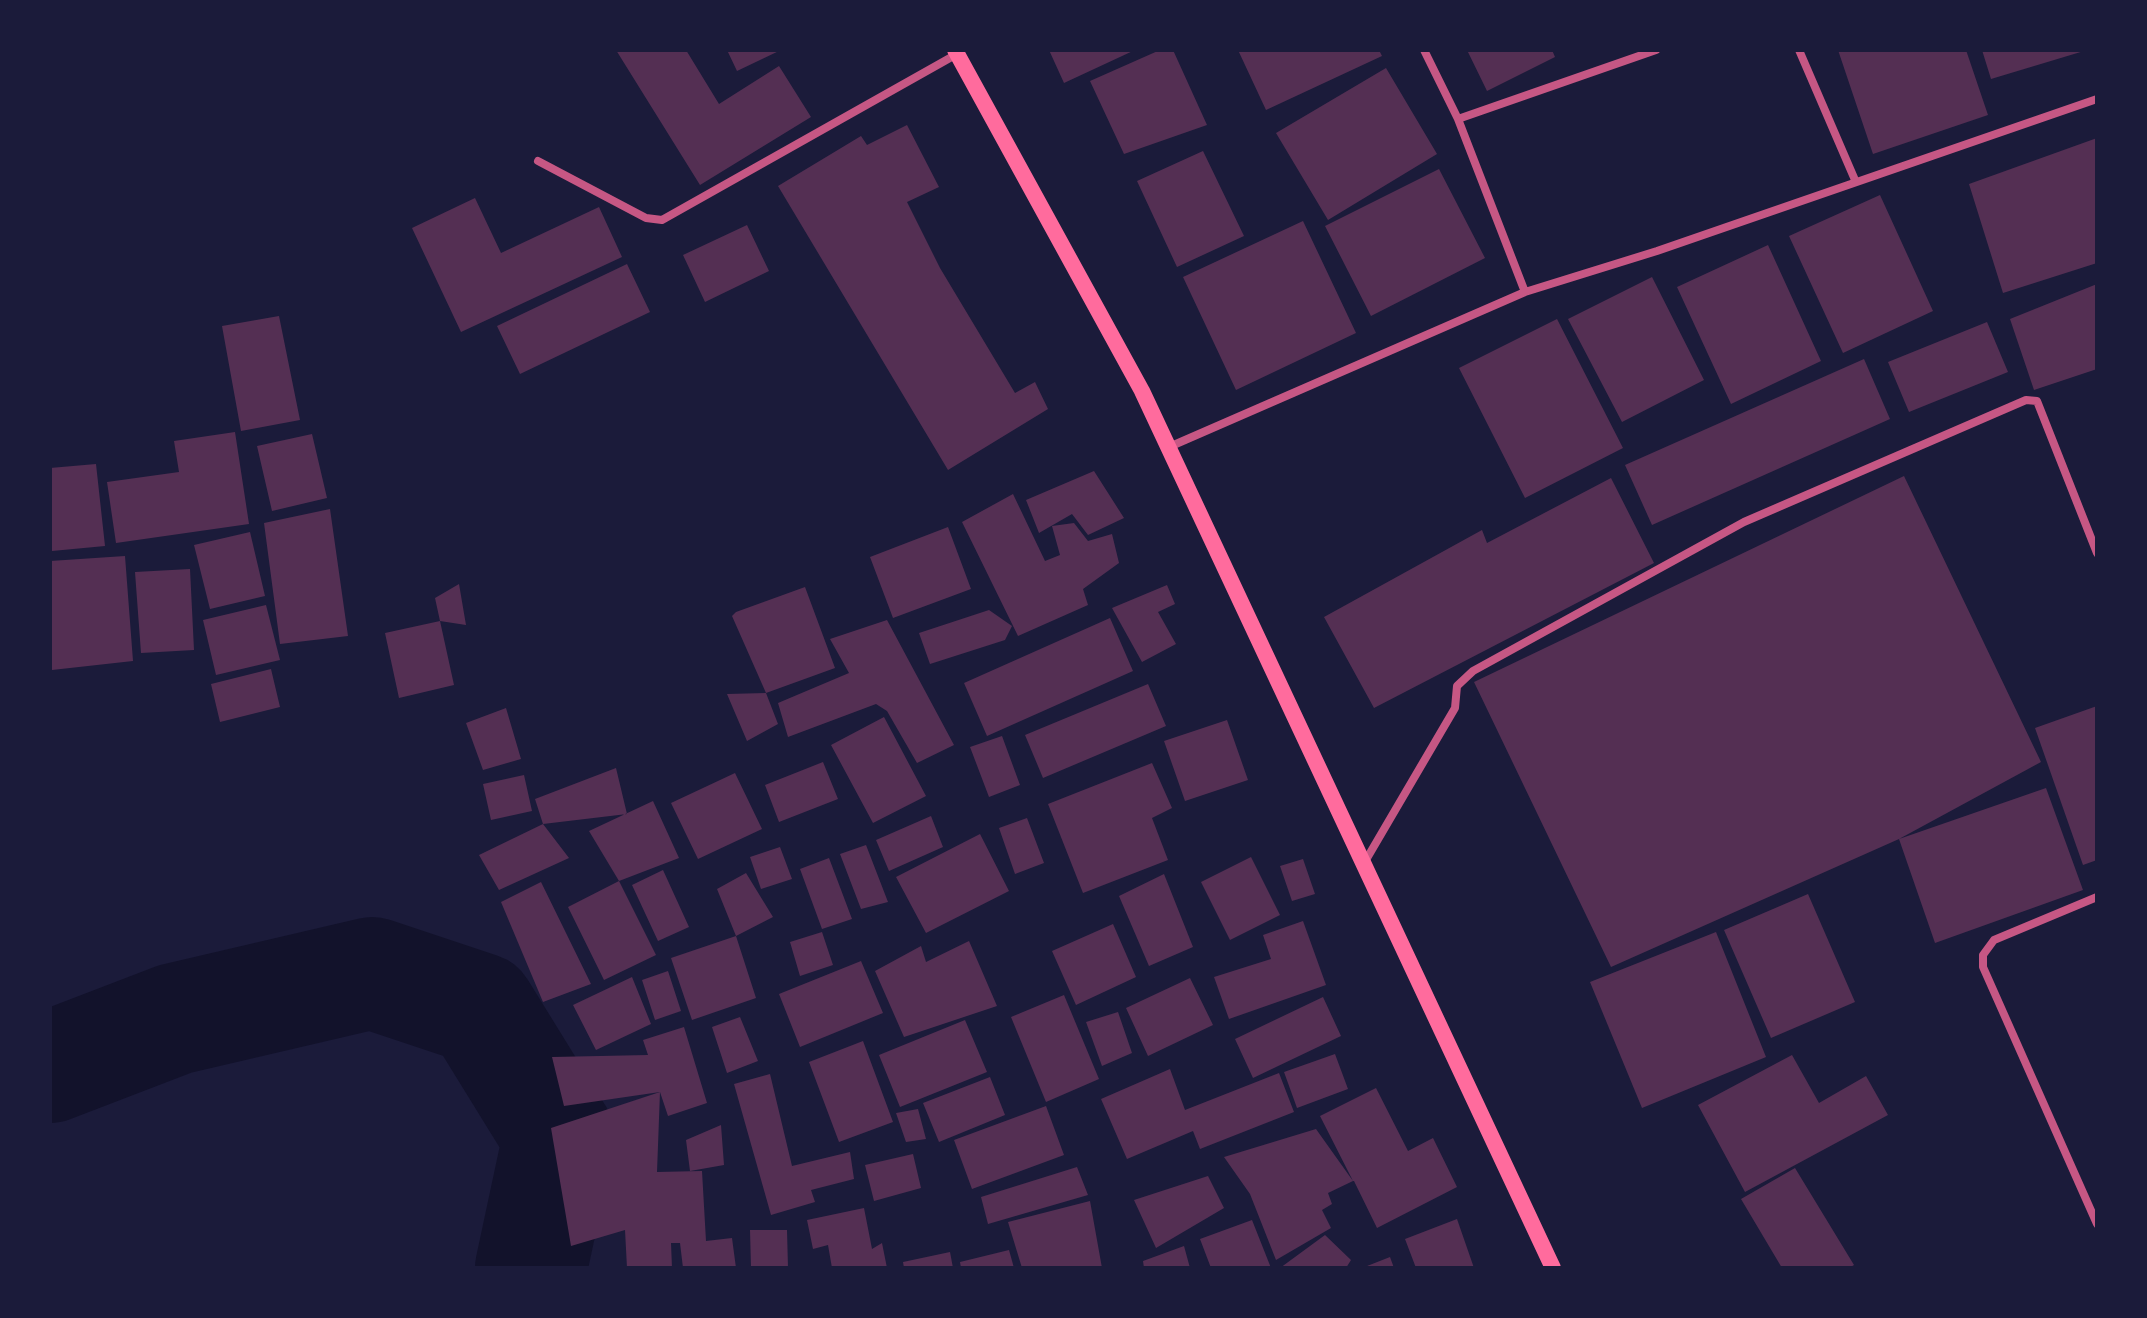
<!DOCTYPE html>
<html>
<head>
<meta charset="utf-8">
<style>
	body { margin:0 }
	#map { position:relative; width:2147px; height:1318px; overflow:hidden; background:#1b1b3a; font-family:"Alegreya Sans",sans-serif }
	canvas { display:block }
	.frame { position:absolute; inset:0; border:52px solid #1b1b3a; pointer-events:none }
</style>
</head>
<body>
<div id="map">
<canvas width="2147" height="1318"></canvas>
<div class="frame"></div>
</div>
<script>
const ctx = document.querySelector('canvas').getContext('2d');
ctx.lineJoin = 'round';
function toPath(rows) {
  const path = new Path2D();
  for (const r of rows) {
    path.moveTo(r[0], r[1]);
    for (let i = 2; i < r.length; i += 2) path.lineTo(r[i], r[i + 1]);
  }
  return path;
}
function stroke(path, color, width, dash) {
  ctx.strokeStyle = color;
  ctx.lineWidth = width;
  ctx.lineCap = dash ? 'butt' : 'round';
  ctx.setLineDash(dash || []);
  ctx.stroke(path);
}
function paint(path, color) {
  ctx.fillStyle = color;
  ctx.fill(path, 'evenodd');
}
stroke(toPath([
	[50,1067,175,1019,372,973,480,1009,559,1137,531,1268]
]), '#12122b', 112);
paint(toPath([
	[616,50,686,50,719,104,779,66,811,117,700,185],
	[727,50,781,50,737,71],
	[1049,50,1135,50,1064,83],
	[1160,50,1173,50,1207,125,1124,154,1090,81],
	[1238,50,1379,50,1382,56,1266,110],
	[1467,50,1552,50,1555,57,1487,91],
	[1838,50,1966,50,1988,115,1873,154],
	[1982,50,2084,50,2084,51,1991,79],
	[1386,68,1437,154,1328,220,1276,133],
	[907,125,939,187,907,202,940,268,1015,393,1035,382,1048,409,948,470,778,186,861,136,867,145],
	[2097,138,2097,263,2003,293,1969,184],
	[1203,151,1244,236,1177,267,1137,181],
	[1439,169,1485,258,1371,316,1325,226],
	[1880,195,1933,311,1843,353,1789,236],
	[475,198,501,253,599,207,622,257,461,332,412,228],
	[1303,221,1356,333,1236,390,1183,277],
	[747,225,769,271,705,302,683,255],
	[1768,245,1821,361,1731,404,1677,287],
	[627,264,650,312,520,374,497,326],
	[1652,277,1704,380,1622,422,1568,319],
	[2097,284,2097,369,2034,390,2010,319],
	[279,316,300,420,241,431,222,326],
	[1557,319,1623,448,1525,498,1459,368],
	[1987,322,2008,372,1909,412,1888,362],
	[1864,359,1890,419,1652,525,1625,465],
	[235,432,249,524,116,543,107,482,179,472,174,441],
	[312,434,327,498,272,511,257,446],
	[96,464,105,546,52,551,50,468],
	[1094,471,1124,518,1088,535,1072,514,1039,533,1026,500],
	[1904,476,2041,762,1899,839,1611,967,1474,682],
	[1611,478,1654,563,1374,708,1324,617,1482,530,1487,543],
	[1013,494,1045,561,1060,555,1052,526,1074,523,1088,541,1112,534,1119,563,1083,589,1088,605,1018,636,962,522],
	[330,509,348,636,280,644,264,523],
	[948,527,971,589,893,618,870,557],
	[250,532,265,596,210,609,194,545],
	[125,556,133,661,52,670,50,561],
	[190,569,194,650,141,653,135,572],
	[459,584,466,625,440,621,435,598],
	[1167,585,1175,604,1158,612,1176,644,1142,662,1112,608],
	[805,587,835,668,766,693,732,616,736,612],
	[266,605,280,660,216,675,203,620],
	[989,610,1012,626,1005,640,930,664,919,633],
	[1110,618,1133,671,987,736,964,683],
	[887,620,954,745,917,763,887,711,876,704,788,737,778,703,849,673,830,639],
	[440,621,454,685,399,698,385,633],
	[271,669,280,707,220,722,211,684],
	[1148,684,1166,726,1043,778,1025,735],
	[766,693,778,724,747,741,727,694],
	[2097,706,2097,860,2083,865,2035,728],
	[506,708,521,759,483,770,466,723],
	[884,717,926,796,873,823,831,745],
	[1227,720,1248,780,1185,801,1164,741],
	[1002,736,1020,785,989,797,970,747],
	[823,762,838,799,779,822,765,785],
	[1152,763,1172,808,1152,818,1168,860,1083,893,1048,804],
	[616,768,627,814,543,824,535,799],
	[735,773,762,829,698,859,671,803],
	[524,775,532,811,491,820,483,784],
	[2046,788,2083,890,1935,943,1899,839],
	[653,801,679,858,619,881,656,955,604,980,568,907,619,881,589,831],
	[931,816,943,847,889,871,876,840],
	[1027,818,1044,863,1015,874,999,828],
	[543,824,569,858,499,890,479,855],
	[980,834,1009,891,926,933,896,877],
	[866,845,888,902,861,909,840,854],
	[780,847,792,879,761,889,750,857],
	[1251,857,1280,915,1230,940,1201,882],
	[829,858,852,919,822,929,800,869],
	[1303,859,1315,894,1292,901,1280,866],
	[663,870,689,927,658,941,632,885],
	[746,873,773,917,736,936,717,889],
	[1164,874,1193,947,1149,966,1119,896],
	[541,882,591,984,543,1002,501,902],
	[1808,894,1855,1002,1771,1038,1724,930],
	[1303,921,1326,985,1229,1019,1214,977,1271,959,1263,935],
	[1113,924,1136,977,1076,1005,1052,951],
	[822,932,833,965,800,976,790,942],
	[1716,932,1766,1057,1642,1108,1590,982],
	[736,936,756,998,692,1020,671,958],
	[969,941,997,1006,904,1037,875,971,921,946,926,962],
	[861,961,883,1013,800,1047,779,994],
	[668,971,681,1011,655,1020,642,980],
	[632,977,651,1024,596,1050,573,1005],
	[1190,978,1213,1025,1148,1056,1126,1008],
	[1064,995,1099,1079,1046,1102,1011,1017],
	[1323,997,1341,1036,1253,1078,1235,1039],
	[1118,1012,1132,1053,1102,1066,1086,1022],
	[740,1017,758,1061,727,1073,712,1027],
	[965,1020,987,1072,900,1107,879,1055],
	[684,1027,707,1103,668,1116,660,1092,564,1106,552,1057,648,1055,643,1040],
	[863,1041,893,1122,839,1142,809,1062],
	[1335,1054,1348,1089,1297,1108,1284,1072],
	[1792,1055,1819,1103,1866,1076,1888,1115,1745,1192,1698,1105],
	[1170,1069,1185,1110,1279,1073,1294,1112,1200,1149,1193,1131,1127,1159,1101,1099],
	[770,1074,792,1166,850,1152,854,1179,811,1190,815,1202,771,1215,734,1084],
	[990,1077,1005,1115,939,1142,923,1103],
	[1376,1088,1408,1151,1433,1138,1457,1187,1377,1228,1354,1181,1353,1181,1328,1193,1332,1204,1322,1210,1331,1228,1276,1260,1250,1194,1224,1157,1316,1129,1353,1181,1320,1116],
	[660,1092,657,1172,702,1171,706,1241,732,1238,736,1268,683,1268,680,1243,671,1243,672,1268,627,1268,625,1230,571,1246,551,1128],
	[1046,1106,1064,1155,972,1189,954,1140],
	[918,1109,926,1139,906,1142,896,1113],
	[721,1125,724,1165,690,1171,686,1140],
	[913,1154,921,1188,874,1201,865,1165],
	[1077,1167,1088,1195,988,1224,981,1197],
	[1795,1168,1854,1265,1849,1268,1782,1268,1741,1199],
	[1208,1176,1224,1208,1156,1248,1134,1200],
	[1090,1201,1102,1268,1022,1268,1008,1222],
	[864,1208,872,1249,882,1243,887,1268,832,1268,828,1245,813,1249,807,1220],
	[1457,1219,1474,1268,1416,1268,1405,1239],
	[1252,1220,1271,1268,1211,1268,1200,1239],
	[750,1230,787,1230,788,1268,751,1268],
	[1325,1235,1351,1260,1346,1268,1280,1268],
	[1184,1246,1190,1268,1144,1268,1143,1261],
	[1009,1250,1014,1268,961,1268,960,1262],
	[950,1252,953,1268,904,1268,903,1262],
	[1390,1257,1394,1268,1362,1268]
]), '#542f53');
stroke(toPath([
	[1424,50,1458,119,1525,292],
	[1799,50,1855,180],
	[1458,119,1656,50],
	[538,161,646,218,662,220,957,54],
	[1169,447,1525,292,1657,251,2097,99],
	[1363,865,1455,708,1457,686,1473,671,1744,522,2026,400,2037,401,2097,553],
	[2097,897,1994,940,1983,955,1983,967,2097,1224]
]), '#c65784', 8);
stroke(toPath([
	[955,50,1142,391,1553,1268]
]), '#ff6b9d', 16);
</script>
</body>
</html>
